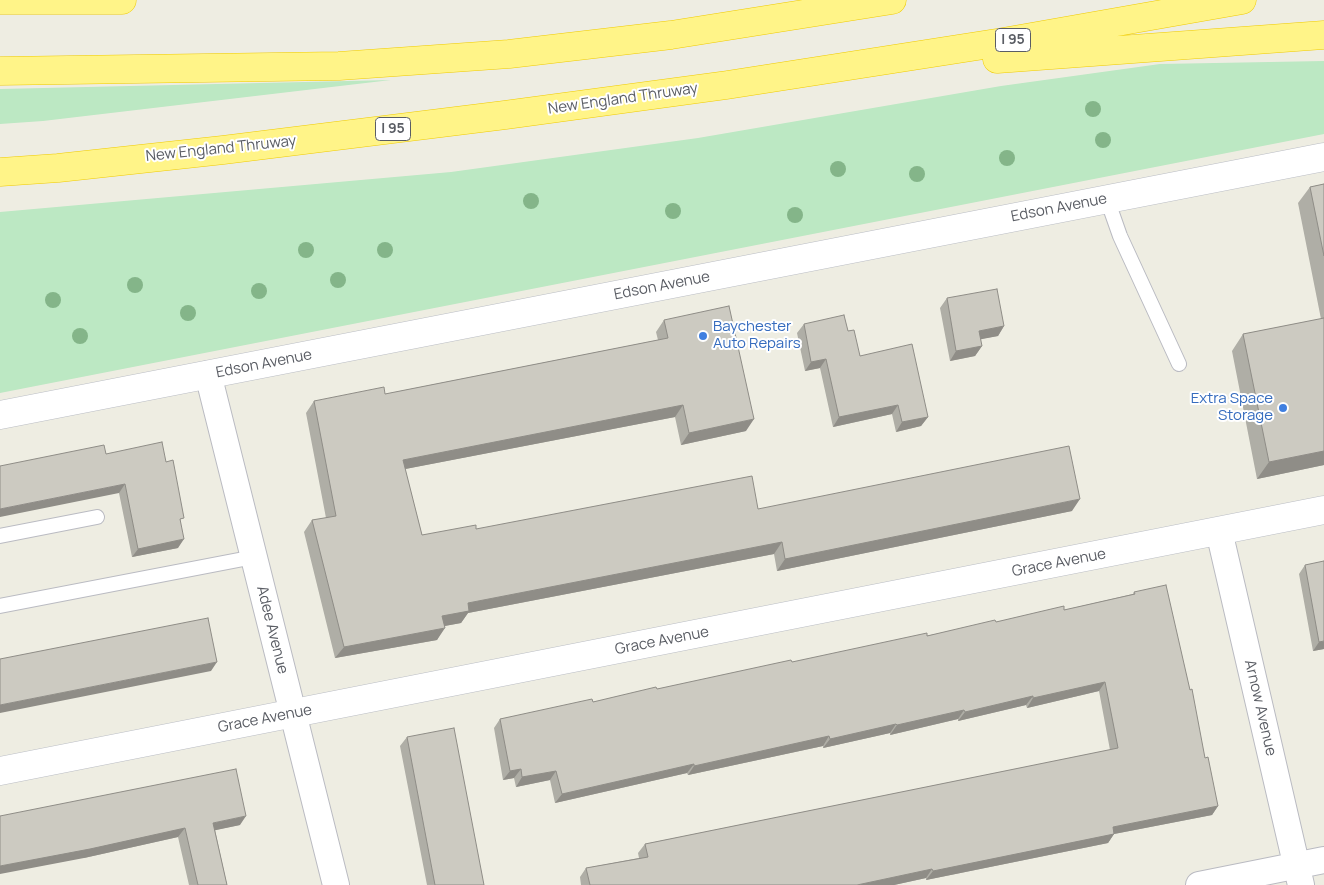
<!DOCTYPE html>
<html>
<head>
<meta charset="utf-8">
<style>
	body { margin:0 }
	canvas { display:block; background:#eeede2 }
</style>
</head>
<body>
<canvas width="1324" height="885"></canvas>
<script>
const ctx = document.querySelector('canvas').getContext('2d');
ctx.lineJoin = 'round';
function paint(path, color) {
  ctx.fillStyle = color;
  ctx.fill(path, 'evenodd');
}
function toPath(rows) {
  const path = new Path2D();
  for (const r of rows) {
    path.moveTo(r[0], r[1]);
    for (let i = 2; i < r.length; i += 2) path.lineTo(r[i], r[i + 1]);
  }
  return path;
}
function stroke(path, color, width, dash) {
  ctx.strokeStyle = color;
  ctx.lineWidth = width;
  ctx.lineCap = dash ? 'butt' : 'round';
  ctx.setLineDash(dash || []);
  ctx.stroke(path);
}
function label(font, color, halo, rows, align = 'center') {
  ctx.font = font + ' Manrope,sans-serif';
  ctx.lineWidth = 4;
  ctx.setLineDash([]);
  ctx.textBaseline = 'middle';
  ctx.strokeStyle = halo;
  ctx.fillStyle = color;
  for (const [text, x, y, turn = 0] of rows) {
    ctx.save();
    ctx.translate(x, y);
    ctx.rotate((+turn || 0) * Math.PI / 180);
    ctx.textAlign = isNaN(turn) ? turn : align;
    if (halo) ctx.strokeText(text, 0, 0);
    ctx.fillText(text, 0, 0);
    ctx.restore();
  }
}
paint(toPath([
	[1324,61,1324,134,0,393,0,212,451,172,698,138,1001,86,1160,64],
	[391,80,43,121,0,124,0,89]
]), '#bce8c3');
const lane = toPath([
	[1107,199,1120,236,1179,364],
	[0,536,97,517],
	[0,606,254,557]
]);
const street = toPath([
	[208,374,336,885],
	[1219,531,1301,885],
	[1199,885,1324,860]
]);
const secondary = toPath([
	[0,415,1324,157],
	[0,771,1324,510]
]);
const highway = toPath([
	[0,0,122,0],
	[997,59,1324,35],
	[0,71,339,66,509,54,671,35,892,0],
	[0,172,58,168,223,150,505,115,727,85,1003,42,1242,0]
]);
stroke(lane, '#babbc2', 16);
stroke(street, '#babbc2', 28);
stroke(secondary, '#babdc4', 29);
stroke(highway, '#f0cb00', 29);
stroke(lane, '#fff', 14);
stroke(street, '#fff', 26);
stroke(secondary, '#fff', 28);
stroke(highway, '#fff488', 28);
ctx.fillStyle = '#84b589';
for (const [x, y] of [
	[1093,109],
	[1103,140],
	[1007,158],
	[838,169],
	[917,174],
	[531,201],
	[673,211],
	[795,215],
	[306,250],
	[385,250],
	[338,280],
	[135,285],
	[259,291],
	[53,300],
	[188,313],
	[80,336]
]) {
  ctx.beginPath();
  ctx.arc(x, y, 8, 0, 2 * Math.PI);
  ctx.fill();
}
paint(toPath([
	[1324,184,1324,465,1257,479,1232,351,1243,334,1321,319,1298,203,1310,187],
	[947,298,1004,326,998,336,980,339,982,346,975,356,950,361,940,308],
	[664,320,746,431,681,445,675,417,405,469,422,535,476,529,758,509,1072,511,777,571,774,554,468,613,461,623,444,626,437,640,335,658,304,532,312,520,326,518,306,413,314,401,385,394,658,340,656,332],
	[804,324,848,331,860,356,928,417,921,426,896,432,892,414,833,427,820,368,805,371,797,333],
	[106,454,166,462,181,523,178,548,132,557,119,493],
	[1305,565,1324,649,1313,651,1299,574],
	[1134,592,1205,758,1218,806,1212,815,1114,834,1108,843,926,880,926,878,894,885,581,885,580,877,586,868,639,858,638,853,645,844,1110,750,1099,691,1027,708,1026,705,958,721,958,719,890,735,890,733,823,748,823,746,688,775,687,773,555,803,550,780,516,787,514,778,503,780,494,728,500,719,593,702,996,622,1064,610,1133,594],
	[407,737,484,885,427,885,400,746],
	[0,816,240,825,215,830,227,885,189,885,178,837,84,858]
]), '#afaea6');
paint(toPath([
	[1004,326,998,336,972,341,979,331],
	[982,346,975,356,950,361,956,351],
	[826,359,820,368,805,371,811,362],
	[683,405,675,417,395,471,403,460],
	[898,405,892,414,833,427,839,417],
	[928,417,921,426,896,432,902,422],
	[754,419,746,431,681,445,689,433],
	[1324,451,1324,465,1257,479,1269,462],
	[125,484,119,493,0,517,0,509],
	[1080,499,1072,511,777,571,785,559],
	[184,539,178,548,132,557,138,549],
	[782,542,774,554,468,613,461,623,434,628,442,616,468,603],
	[445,628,437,640,335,658,344,647],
	[1324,641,1324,649,1313,651,1319,642],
	[217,662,211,671,0,713,0,705],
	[1105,682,1099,691,1027,708,1033,698],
	[1033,696,1026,705,958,721,965,712],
	[964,710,958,719,890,735,897,725],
	[896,724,890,733,823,748,830,739],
	[829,736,823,746,688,775,694,766],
	[694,764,687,773,555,803,562,794],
	[521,769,514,778,503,780,510,771],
	[556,771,550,780,516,787,522,777],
	[1218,806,1212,815,1114,834,1108,843,926,880,933,871,1113,827],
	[246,816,240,825,207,832,213,823],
	[185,828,178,837,84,858,0,874,0,866],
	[932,869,926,878,894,885,857,885]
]), '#8f8d87');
const building = toPath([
	[1324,184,1324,256,1310,187,1324,184],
	[997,289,1004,326,979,331,982,346,956,351,947,298,997,289],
	[729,306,754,419,689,433,683,405,403,460,422,535,476,525,476,529,752,476,758,509,1069,446,1080,499,785,559,782,542,468,603,469,611,442,616,445,628,344,647,312,520,336,516,314,401,384,387,385,394,668,338,664,320,729,306],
	[844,315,848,331,854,330,860,356,912,344,928,417,902,422,898,405,839,417,826,359,811,362,804,324,844,315],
	[1324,318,1324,451,1269,462,1243,334,1324,318],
	[162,442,166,462,173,460,184,518,180,519,184,539,138,549,125,484,0,509,0,466,104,445,106,454,162,442],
	[1324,561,1324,641,1319,642,1305,565,1324,561],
	[1166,585,1190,690,1192,689,1205,758,1208,757,1218,806,1113,827,1114,834,933,871,932,869,857,885,590,885,586,868,648,857,645,844,1118,748,1105,682,1033,698,1033,696,965,712,964,710,897,725,896,724,830,739,829,736,694,766,694,764,562,794,556,771,522,777,521,769,510,771,500,719,592,699,593,702,656,687,657,689,791,660,792,662,927,633,927,636,995,620,996,622,1064,606,1064,610,1135,594,1134,592,1166,585],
	[208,618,217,662,0,705,0,659,208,618],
	[454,728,484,885,435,885,407,737,454,728],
	[236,769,246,816,213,823,227,885,198,885,185,828,90,849,0,866,0,816,236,769]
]);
paint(building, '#cccac1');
stroke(building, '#8f8d87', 1);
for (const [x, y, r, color] of [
	[703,336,5,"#3f7fe0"],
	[1283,408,5,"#3f7fe0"]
]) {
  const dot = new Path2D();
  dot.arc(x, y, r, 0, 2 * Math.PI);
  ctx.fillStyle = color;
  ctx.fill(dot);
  stroke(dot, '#fff', 2);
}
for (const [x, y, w] of [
	[1013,40,35],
	[393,129,35]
]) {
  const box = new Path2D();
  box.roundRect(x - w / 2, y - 11.5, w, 23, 4);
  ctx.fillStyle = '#fff';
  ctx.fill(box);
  stroke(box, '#5a5d64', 1);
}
label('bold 14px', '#5a5d64', null, [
	["I 95",1013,40],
	["I 95",393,129]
]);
label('15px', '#5a5d64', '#fff', [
	["New England Thruway",623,99,-8],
	["New England Thruway",221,149,-6],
	["Edson Avenue",1059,208,-11],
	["Edson Avenue",662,286,-11],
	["Edson Avenue",264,364,-11],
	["Grace Avenue",1059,563,-11],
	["Adee Avenue",272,630,76],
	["Grace Avenue",662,641,-11],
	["Arnow Avenue",1260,708,77],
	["Grace Avenue",265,719,-11]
]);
label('15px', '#366cbe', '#fff', [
	["Baychester",713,327],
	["Auto Repairs",713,344],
	["Extra Space",1273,399,"right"],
	["Storage",1273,416,"right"]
], 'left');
</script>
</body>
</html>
